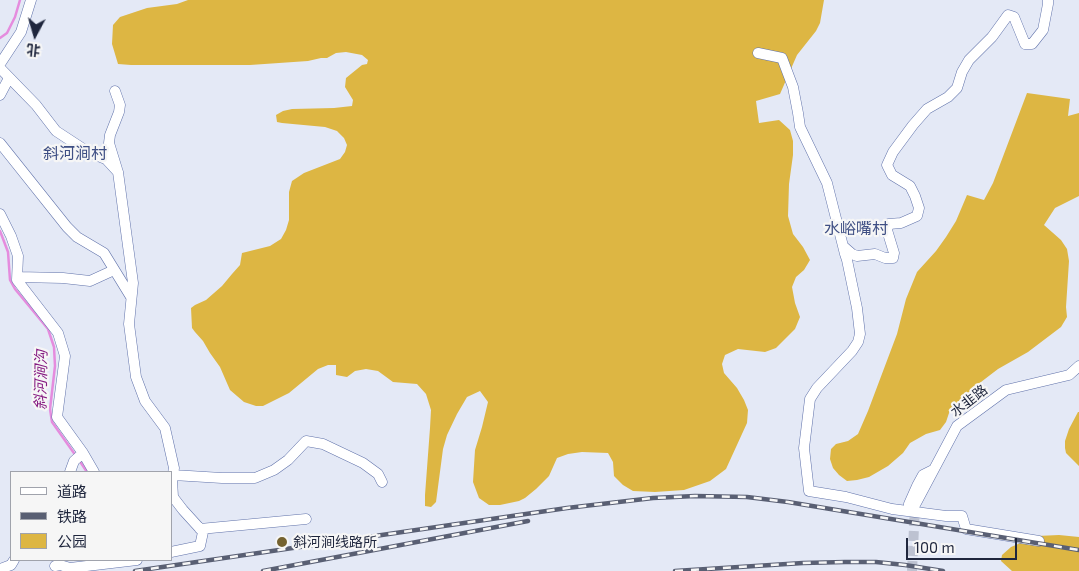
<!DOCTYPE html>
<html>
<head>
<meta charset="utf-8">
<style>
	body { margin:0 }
	#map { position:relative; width:1079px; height:571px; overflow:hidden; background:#e4e9f6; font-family:"Exo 2","Noto Sans SC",sans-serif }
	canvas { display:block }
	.legend { position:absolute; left:10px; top:471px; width:162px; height:90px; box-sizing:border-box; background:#f6f6f6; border:1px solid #a0a3ac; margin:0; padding:6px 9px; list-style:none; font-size:15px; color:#1f263d }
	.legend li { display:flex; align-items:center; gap:10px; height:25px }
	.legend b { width:25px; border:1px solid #a0a3ac }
	.north { position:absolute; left:10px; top:10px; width:50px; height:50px; -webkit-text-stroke:4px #f6f6f6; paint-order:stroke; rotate:186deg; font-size:14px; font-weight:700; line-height:20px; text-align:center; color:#1f263d }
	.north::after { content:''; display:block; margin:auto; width:18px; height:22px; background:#1f263d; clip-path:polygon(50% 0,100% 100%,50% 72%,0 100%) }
	.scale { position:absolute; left:906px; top:538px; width:111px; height:22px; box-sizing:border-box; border:2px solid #1f263d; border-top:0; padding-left:6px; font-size:15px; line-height:18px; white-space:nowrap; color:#1f263d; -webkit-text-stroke:4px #f6f6f6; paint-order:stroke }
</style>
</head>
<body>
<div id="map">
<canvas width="1079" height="571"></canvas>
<ul class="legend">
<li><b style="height:6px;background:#fff"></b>道路</li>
<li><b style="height:6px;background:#595f73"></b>铁路</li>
<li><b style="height:14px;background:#ddb643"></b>公园</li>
</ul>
<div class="north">北</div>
<div class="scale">100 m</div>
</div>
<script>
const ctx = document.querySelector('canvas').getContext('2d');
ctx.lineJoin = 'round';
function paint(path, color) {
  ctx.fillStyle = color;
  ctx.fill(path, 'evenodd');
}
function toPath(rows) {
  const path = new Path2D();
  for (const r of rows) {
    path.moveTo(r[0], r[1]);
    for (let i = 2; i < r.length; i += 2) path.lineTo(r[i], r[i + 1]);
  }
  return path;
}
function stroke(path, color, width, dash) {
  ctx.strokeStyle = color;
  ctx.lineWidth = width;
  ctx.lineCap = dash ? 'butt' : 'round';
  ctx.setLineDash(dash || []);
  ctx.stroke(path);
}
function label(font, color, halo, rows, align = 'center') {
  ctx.font = font + ' "Exo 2","Noto Sans SC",sans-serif';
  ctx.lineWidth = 4.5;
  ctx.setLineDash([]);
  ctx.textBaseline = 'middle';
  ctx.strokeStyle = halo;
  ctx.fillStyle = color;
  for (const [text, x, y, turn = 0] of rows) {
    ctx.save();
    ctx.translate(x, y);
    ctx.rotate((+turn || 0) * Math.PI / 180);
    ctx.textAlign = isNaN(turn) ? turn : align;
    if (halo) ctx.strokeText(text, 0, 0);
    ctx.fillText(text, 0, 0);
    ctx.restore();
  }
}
paint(toPath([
	[188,0,824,0,820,23,816,31,797,55,780,94,756,101,759,123,779,120,790,130,793,141,793,155,789,184,788,216,793,234,803,247,810,260,804,270,796,277,792,287,795,303,800,317,795,329,776,348,765,352,738,349,725,355,722,364,724,373,737,388,744,400,748,410,747,423,726,469,710,481,684,490,655,492,633,491,623,485,614,476,613,462,608,453,582,452,568,454,557,458,549,476,536,489,525,498,519,501,500,505,489,505,479,498,473,482,475,450,482,427,488,402,480,391,467,397,457,414,447,435,443,449,436,502,431,507,425,506,425,495,430,428,431,410,426,394,417,384,393,382,378,371,366,369,355,371,347,377,336,375,336,365,328,365,318,369,289,393,263,406,256,406,244,402,230,390,220,367,210,353,203,341,195,332,192,328,191,308,195,305,206,300,222,286,232,274,240,265,242,253,270,246,281,239,286,230,289,220,289,192,292,181,304,173,340,159,345,152,347,145,344,138,337,131,325,127,282,123,277,122,276,115,283,111,292,109,334,108,352,106,353,100,345,87,346,78,362,65,367,64,368,60,362,55,346,52,336,53,327,58,321,58,308,61,250,65,131,65,118,64,112,44,113,25,120,17,147,8,177,4],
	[1027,93,1070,99,1068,116,1079,113,1079,196,1055,208,1044,225,1061,240,1067,249,1069,261,1066,307,1067,317,1061,327,1028,352,998,369,981,382,962,398,950,410,946,422,940,430,926,434,910,443,903,453,888,466,869,477,857,480,847,481,839,475,833,468,830,459,831,449,836,444,848,441,858,434,868,411,897,334,906,299,917,272,936,251,946,237,956,221,967,195,984,200,993,183],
	[1078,412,1079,412,1079,466,1066,453,1065,448,1065,441,1069,429],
	[1059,535,1079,537,1079,571,1012,571,1001,561,1002,555,1011,547,1037,536]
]), '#ddb643');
stroke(toPath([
	[0,38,7,33,15,17,20,0],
	[0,231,8,252,10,280,15,289,48,329,54,347,55,366,50,409,52,422,76,456],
	[79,460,87,472]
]), '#e58cde', 2.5);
stroke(toPath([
	[912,571,915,505]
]), '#bdc2d1', 10, [10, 5]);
const minor = toPath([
	[758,53,782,58,793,87,798,113,800,127,827,183,845,254,847,260,857,308,860,334,858,342,852,351,817,388,810,399,804,448,809,491,846,497,892,509,946,516,962,516,966,529,1039,541],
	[0,64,21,32,31,0],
	[0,68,36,105,56,131,88,152,106,159,118,172,133,283,129,324,136,377,145,401,165,428,174,468,172,479,173,497,183,510,203,532,200,546,171,552],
	[115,91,120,105,119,112,110,135,109,143,117,169],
	[0,95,9,78],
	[0,143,67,227,77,237,104,253,131,297],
	[0,214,11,236,18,256,17,280,58,333,65,356,57,417,83,453,74,461,70,472],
	[844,247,852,254,857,256,875,254,885,258,893,258,894,253,887,230,889,224,901,223,917,216,919,208,915,196,910,186,892,175,887,165,893,152,913,125,927,109,948,97,957,88,962,72,969,60,992,37,1008,15,1014,17,1025,44,1032,44,1043,30,1048,4,1048,0],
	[18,277,63,278,90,281,114,270],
	[83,453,94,472],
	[173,475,222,478,255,478,274,470,288,460,306,441,323,444,363,463,378,474,382,482],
	[909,504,917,486,923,475,933,470],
	[915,505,957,426,1006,390,1069,375,1079,366],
	[200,529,306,519],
	[55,566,60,565,70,568,137,560],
	[0,569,11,565,14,560]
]);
stroke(minor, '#6072aa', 11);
stroke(minor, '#fff', 10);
const rail = toPath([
	[135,571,567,508,653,498,695,496,747,497,788,502,1079,550],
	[263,571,528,521],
	[675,571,803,563,845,562,876,562,905,565,943,571]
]);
stroke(rail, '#595f73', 4.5);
stroke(rail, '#f6f6f6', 2.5, [8]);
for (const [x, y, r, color] of [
	[282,542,6,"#746230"]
]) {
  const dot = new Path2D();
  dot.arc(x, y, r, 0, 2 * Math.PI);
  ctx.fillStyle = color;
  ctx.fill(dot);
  stroke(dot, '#f6f6f6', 2);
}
label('14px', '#1f263d', '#f6f6f6', [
	["水韭路",969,401,-38]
]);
label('14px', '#1f263d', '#f6f6f6', [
	["斜河涧线路所",293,542]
], 'left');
label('italic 15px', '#861c82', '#f6f6f6', [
	["斜河涧沟",41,380,-89]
]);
label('16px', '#3f4f84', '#f6f6f6', [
	["斜河涧村",75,154],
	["水峪嘴村",856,229]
]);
</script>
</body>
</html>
